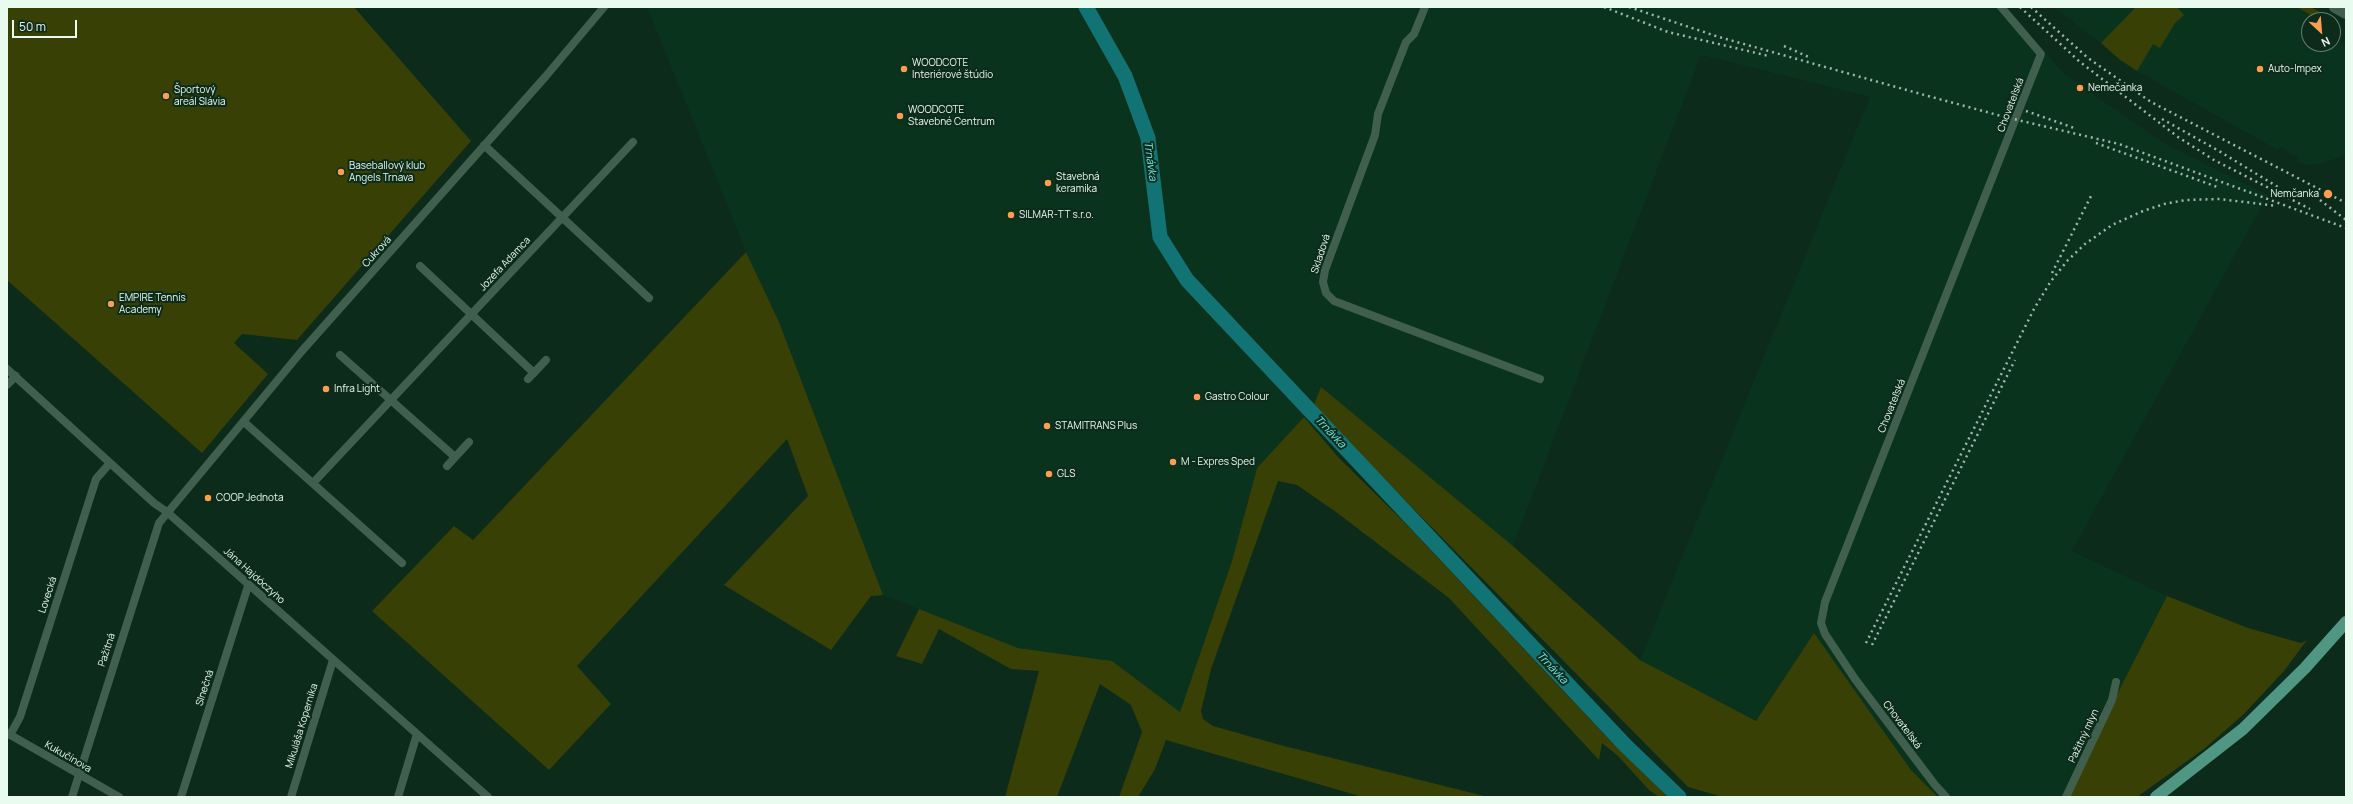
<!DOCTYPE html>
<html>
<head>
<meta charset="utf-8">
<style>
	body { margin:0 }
	#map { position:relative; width:2353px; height:804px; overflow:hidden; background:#0c2b1a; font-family:Manrope,sans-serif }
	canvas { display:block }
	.frame { position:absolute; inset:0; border:8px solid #e9faee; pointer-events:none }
	.north { position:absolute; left:2301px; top:12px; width:40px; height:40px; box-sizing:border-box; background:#0c2b1a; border:1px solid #647e6f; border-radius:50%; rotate:154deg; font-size:11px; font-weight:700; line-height:16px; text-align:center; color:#e9faee }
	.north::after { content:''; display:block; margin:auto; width:14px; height:18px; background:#fb9e51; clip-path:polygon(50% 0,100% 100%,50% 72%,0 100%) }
	.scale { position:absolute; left:12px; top:20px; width:65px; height:18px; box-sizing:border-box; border:2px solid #e9faee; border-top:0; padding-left:5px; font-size:12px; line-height:14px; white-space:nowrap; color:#e9faee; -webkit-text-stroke:3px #0c2b1a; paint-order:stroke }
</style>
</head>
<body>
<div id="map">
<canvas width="2353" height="804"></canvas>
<div class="frame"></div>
<div class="north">N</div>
<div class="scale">50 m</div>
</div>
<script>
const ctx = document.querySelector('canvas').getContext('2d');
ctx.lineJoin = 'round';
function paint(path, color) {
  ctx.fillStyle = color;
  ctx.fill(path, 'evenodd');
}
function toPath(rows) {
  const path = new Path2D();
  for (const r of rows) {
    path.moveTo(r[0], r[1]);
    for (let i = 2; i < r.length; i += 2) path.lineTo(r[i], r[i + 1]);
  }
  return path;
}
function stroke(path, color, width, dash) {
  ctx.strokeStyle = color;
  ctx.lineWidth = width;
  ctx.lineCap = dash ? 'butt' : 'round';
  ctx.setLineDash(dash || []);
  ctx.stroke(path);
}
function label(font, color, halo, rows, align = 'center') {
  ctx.font = font + ' Manrope,sans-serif';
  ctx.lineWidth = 4;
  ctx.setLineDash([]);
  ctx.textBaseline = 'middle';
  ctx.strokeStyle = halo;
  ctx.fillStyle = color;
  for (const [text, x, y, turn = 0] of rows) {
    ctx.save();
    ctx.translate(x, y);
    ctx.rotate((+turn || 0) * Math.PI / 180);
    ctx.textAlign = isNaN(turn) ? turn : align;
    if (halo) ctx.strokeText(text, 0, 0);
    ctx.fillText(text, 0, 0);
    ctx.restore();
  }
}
paint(toPath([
	[647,7,2007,7,2064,74,2164,143,2268,195,2072,551,2167,596,2065,797,1938,797,1911,770,1814,633,1756,721,1640,660,1870,97,1701,55,1513,546,1321,388,1313,407,1257,468,1232,561,1180,712,1112,661,1018,648,883,595,779,322,746,252],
	[2054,7,2311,7,2325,15,2329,20,2309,20,2309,44,2333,44,2333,37,2344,44,2346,43,2346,155,2320,164,2305,165,2298,161,2299,158,2280,147,2278,150,2137,71]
]), '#0a331e');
paint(toPath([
	[7,7,354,7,471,141,297,340,242,334,234,343,268,374,202,453,7,280],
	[2136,7,2177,7,2184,15,2175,23,2160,48,2153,44,2137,71,2119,59,2101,43],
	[2297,7,2311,7,2325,15,2329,20,2314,17],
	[746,252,779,322,883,595,871,596,831,650,724,585,808,496,787,439,577,666,611,704,549,770,372,611,454,526,473,540],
	[1321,387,1513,546,1640,660,1756,721,1814,633,1911,770,1938,797,1723,797,1688,787,1313,407],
	[1304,417,1339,458,1406,524,1603,733,1668,797,1659,797,1649,790,1618,756,1602,743,1599,760,1449,598,1336,512,1297,485,1278,481,1211,669,1201,711,1203,719,1213,726,1280,745,1488,797,1363,797,1166,740,1155,769,1138,797,1119,797,1142,732,1131,705,1100,684,1057,797,1005,797,1039,671,1011,669,939,629,922,664,896,656,919,609,1018,648,1112,661,1180,712,1232,561,1257,468],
	[2167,596,2248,628,2301,643,2307,640,2284,671,2244,714,2204,749,2137,797,2065,797]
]), '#384005');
stroke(toPath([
	[1086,7,1125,76,1148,138,1160,237,1187,280,1625,745,1679,797]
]), '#127374', 15);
stroke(toPath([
	[1425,7,1414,34,1406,42,1378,114,1375,135,1325,270,1323,282,1326,293,1334,301,1540,379],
	[484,145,649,298],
	[420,266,534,373],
	[340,355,455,457],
	[7,369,154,503,167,512,488,797],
	[528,379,546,360],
	[7,385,16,376],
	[244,422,402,563],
	[447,466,469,442],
	[313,483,633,142],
	[7,733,119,797],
	[10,735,20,717,96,479,110,463],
	[72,797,159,523,301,352,546,76,604,7],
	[181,797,248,586],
	[291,797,333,660],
	[398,797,417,734],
	[1946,797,1935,785,1855,679,1825,634,1821,623,1825,602,2041,54,2001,7],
	[2066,797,2112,700,2116,682]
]), '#405f4c', 8);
stroke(toPath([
	[2335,7,2346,13]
]), '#405f4c', 12);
stroke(toPath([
	[2156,797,2243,729,2305,668,2346,622]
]), '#509783', 12);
stroke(toPath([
	[1604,7,1668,32,1769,56],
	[1629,7,1719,37,1928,96,2005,117,2119,144,2346,228],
	[2020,7,2080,62,2178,137,2214,160,2310,209],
	[2031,7,2088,58,2151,102,2346,203],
	[1784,46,1811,58],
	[2026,111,2074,128],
	[2162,119,2219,151,2278,187],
	[2096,143,2220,188],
	[2320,200,2346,220],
	[2052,273,2091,196],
	[1866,643,2034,309,2051,281,2068,260,2085,244,2112,225,2143,211,2164,204,2186,200,2220,199,2277,206],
	[1872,645,2015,360]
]), '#a1b7a9', 2.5, [2, 4]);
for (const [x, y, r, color] of [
	[904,69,4,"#fb9e51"],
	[2260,69,4,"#fb9e51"],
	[2080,88,4,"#fb9e51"],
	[166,96,4,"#fb9e51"],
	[900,116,4,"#fb9e51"],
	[341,172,4,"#fb9e51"],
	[1048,183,4,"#fb9e51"],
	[2328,194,5,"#fb9e51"],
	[1011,215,4,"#fb9e51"],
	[111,304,4,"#fb9e51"],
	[326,389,4,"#fb9e51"],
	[1197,397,4,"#fb9e51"],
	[1047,426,4,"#fb9e51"],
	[1173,462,4,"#fb9e51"],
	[1049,474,4,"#fb9e51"],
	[208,498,4,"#fb9e51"]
]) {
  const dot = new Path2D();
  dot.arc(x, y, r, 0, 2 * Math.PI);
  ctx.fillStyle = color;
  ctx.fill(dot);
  stroke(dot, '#0c2b1a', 1.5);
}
label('10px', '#e9faee', '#0c2b1a', [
	["WOODCOTE",912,63],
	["Interiérové štúdio",912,75],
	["Auto-Impex",2268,69],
	["Nemečanka",2088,88],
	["Športový",174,90],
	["areál Slávia",174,102],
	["WOODCOTE",908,110],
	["Stavebné Centrum",908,122],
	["Baseballový klub",349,166],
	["Angels Trnava",349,178],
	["Stavebná",1056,177],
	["keramika",1056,189],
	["Nemčanka",2319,194,"right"],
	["SILMAR-TT s.r.o.",1019,215],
	["EMPIRE Tennis",119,298],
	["Academy",119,310],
	["Infra Light",334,389],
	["Gastro Colour",1205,397],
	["STAMITRANS Plus",1055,426],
	["M - Expres Sped",1181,462],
	["GLS",1057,474],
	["COOP Jednota",216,498]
], 'left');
label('10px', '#e9faee', '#0c2b1a', [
	["Chovateľská",2011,105,-69],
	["Cukrová",377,252,-48],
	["Skladová",1321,254,-72],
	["Jozefa Adamca",505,264,-47],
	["Chovateľská",1892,406,-68],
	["Jána Hajdóczyho",254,576,42],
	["Lovecká",48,595,-72],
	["Pažitná",107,650,-72],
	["Slnečná",205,688,-72],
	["Chovateľská",1902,725,53],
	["Mikuláša Koperníka",302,726,-73],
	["Pažitný mlyn",2084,736,-65],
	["Kukučínova",68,757,30]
]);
label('italic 11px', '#68e7e8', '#0c2b1a', [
	["Trnávka",1150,161,82],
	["Trnávka",1330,432,47],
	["Trnávka",1552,668,47]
]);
</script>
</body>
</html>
